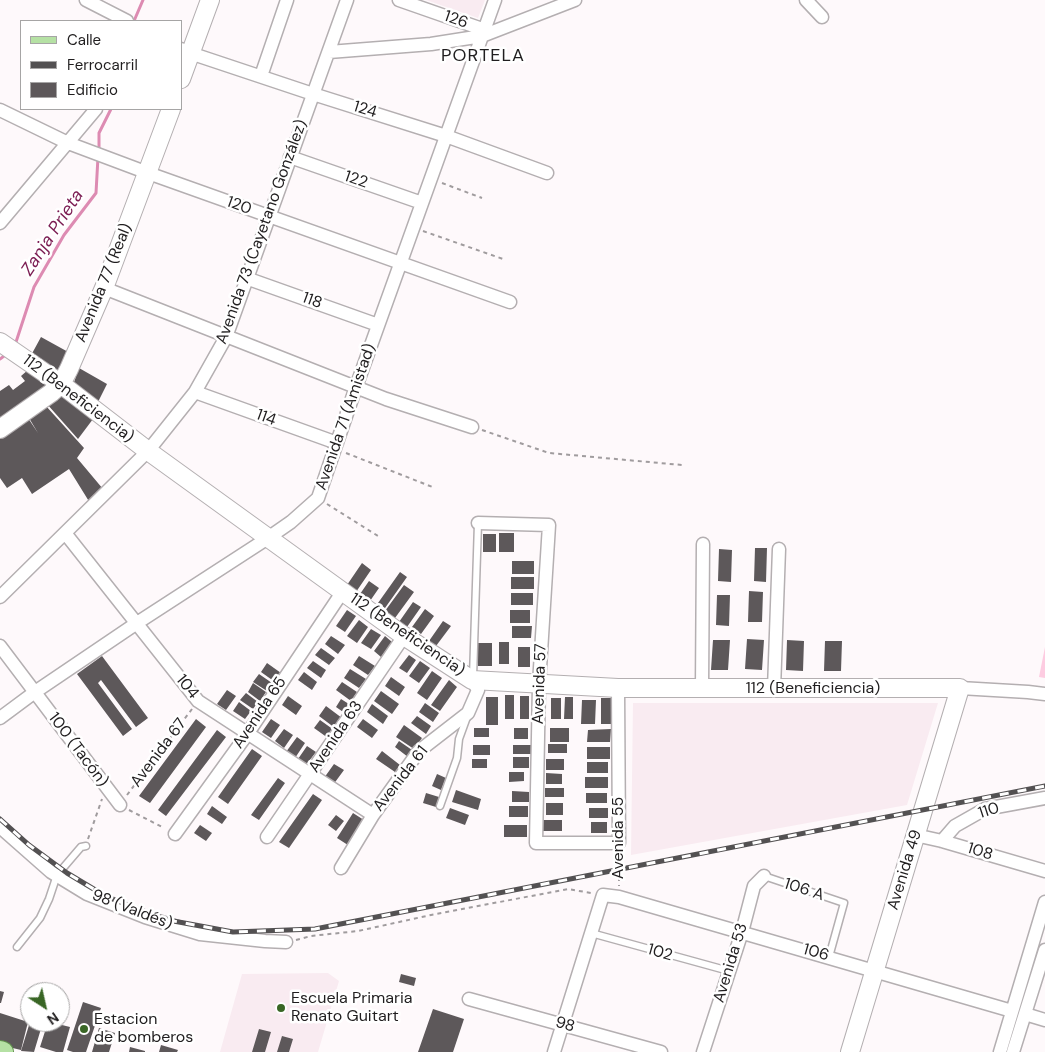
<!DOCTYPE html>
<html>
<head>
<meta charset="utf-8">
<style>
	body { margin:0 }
	#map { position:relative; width:1045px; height:1052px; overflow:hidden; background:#fef9fb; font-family:"DM Sans",sans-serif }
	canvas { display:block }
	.legend { position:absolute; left:20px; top:20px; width:162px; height:90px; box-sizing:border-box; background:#fff; border:1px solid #a6a5a5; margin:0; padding:6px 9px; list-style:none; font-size:15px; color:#201e1f }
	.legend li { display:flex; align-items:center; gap:10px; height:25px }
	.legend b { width:25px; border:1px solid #a6a5a5 }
	.north { position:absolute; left:20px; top:982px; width:50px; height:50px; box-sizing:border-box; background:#fff; border:1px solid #a6a5a5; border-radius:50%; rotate:145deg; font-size:14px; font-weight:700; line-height:20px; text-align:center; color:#201e1f }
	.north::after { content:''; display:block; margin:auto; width:18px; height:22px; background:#396625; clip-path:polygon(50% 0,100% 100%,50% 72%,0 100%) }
</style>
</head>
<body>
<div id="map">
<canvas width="1045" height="1052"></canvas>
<ul class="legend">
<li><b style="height:6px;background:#b5e1a4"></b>Calle</li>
<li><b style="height:6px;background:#535152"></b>Ferrocarril</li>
<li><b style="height:14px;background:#5d585a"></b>Edificio</li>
</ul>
<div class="north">N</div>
</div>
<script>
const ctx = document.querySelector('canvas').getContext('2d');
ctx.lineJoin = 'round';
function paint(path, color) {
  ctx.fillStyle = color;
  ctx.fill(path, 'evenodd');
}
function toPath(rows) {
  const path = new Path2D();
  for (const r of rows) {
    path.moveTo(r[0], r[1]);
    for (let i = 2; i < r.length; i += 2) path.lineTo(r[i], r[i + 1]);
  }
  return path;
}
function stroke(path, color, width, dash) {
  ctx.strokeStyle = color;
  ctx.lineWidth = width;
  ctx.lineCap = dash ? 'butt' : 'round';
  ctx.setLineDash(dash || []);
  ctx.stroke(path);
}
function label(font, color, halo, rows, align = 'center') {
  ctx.font = font + ' "DM Sans",sans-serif';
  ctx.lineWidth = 5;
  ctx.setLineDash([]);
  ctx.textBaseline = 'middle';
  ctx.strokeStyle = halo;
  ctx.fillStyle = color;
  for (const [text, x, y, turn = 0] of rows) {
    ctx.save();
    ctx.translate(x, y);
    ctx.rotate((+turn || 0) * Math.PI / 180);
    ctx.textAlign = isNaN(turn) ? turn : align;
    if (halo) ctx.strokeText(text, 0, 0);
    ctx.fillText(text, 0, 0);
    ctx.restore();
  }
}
paint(toPath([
	[426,0,485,0,478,18],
	[633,703,938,703,907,805,631,855],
	[328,973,339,981,318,1052,220,1052,242,974]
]), '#f9ebf1');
paint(toPath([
	[1045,647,1045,678,1039,677]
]), '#fdcce1');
stroke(toPath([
	[134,21,143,0],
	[99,151,99,133,111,109],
	[16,342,34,287,64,235,96,193,98,157],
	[0,359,4,356]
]), '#dd8bb2', 3);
paint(toPath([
	[41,337,70,353,58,374,29,359],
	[79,368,107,384,97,404,73,385],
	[28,370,49,385,0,422,0,391,9,385,13,390,25,381,21,376],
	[60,394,93,419,78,439,47,404],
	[46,406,84,448,77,458,103,489,90,503,69,469,32,494,22,478,7,488,0,478,0,438,28,418,38,433,29,418],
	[499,533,514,533,514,552,499,552],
	[483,534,496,534,496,552,483,552],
	[755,548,767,548,766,582,754,581],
	[719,549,732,550,731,582,718,581],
	[512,561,534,561,534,574,512,574],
	[362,563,371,570,356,592,347,585],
	[400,572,407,577,385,608,378,603],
	[511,577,534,577,534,589,511,589],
	[369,581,379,588,370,601,360,594],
	[404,585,414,592,395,618,385,611],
	[749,591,763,592,762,622,748,622],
	[511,593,533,593,533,605,511,605],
	[717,595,730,595,729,626,716,625],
	[413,602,421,607,407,627,399,622],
	[425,609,434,616,421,634,412,627],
	[347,610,356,616,345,632,336,626],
	[510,610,530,610,530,623,510,623],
	[359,620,368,627,357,643,347,636],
	[443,621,451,626,436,646,429,641],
	[512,626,532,626,531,638,512,638],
	[371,629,381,635,371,649,361,643],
	[331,636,345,645,338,654,325,644],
	[385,636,392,642,381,657,374,651],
	[747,639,764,640,762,670,745,669],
	[713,640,730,640,728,670,711,670],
	[787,640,804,641,803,671,786,670],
	[825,641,842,641,841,671,824,671],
	[499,642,509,642,509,664,499,664],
	[478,643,492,643,492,666,478,666],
	[518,647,530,647,530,667,518,667],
	[321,648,335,658,329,665,315,655],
	[409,655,416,660,407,673,399,668],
	[102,656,148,718,136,727,101,680,98,683,132,729,123,736,77,674],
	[359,656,375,666,368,675,353,665],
	[313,661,326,670,321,678,307,668],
	[420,661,430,668,419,683,409,676],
	[267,663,281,673,275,682,261,672],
	[350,669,366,679,359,688,344,678],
	[432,671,442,678,427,700,417,693],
	[304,672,317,682,312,690,298,680],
	[259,674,272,683,267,691,253,682],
	[391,677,405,687,399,696,385,686],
	[449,680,457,687,440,711,431,705],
	[342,682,357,692,351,701,336,690],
	[253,683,266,692,260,701,248,692],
	[227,690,236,696,226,710,217,704],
	[381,691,399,704,392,714,374,701],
	[246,693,258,702,253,709,240,700],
	[505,695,514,695,514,719,505,719],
	[288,696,302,706,296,715,282,705],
	[520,696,529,696,529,719,520,719],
	[486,697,498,697,498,725,486,725],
	[565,697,573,697,573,719,564,719],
	[551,698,561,698,561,719,551,719],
	[601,698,612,698,612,724,601,724],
	[341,699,352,706,346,714,336,707],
	[582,700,596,700,595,724,581,724],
	[239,702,251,711,245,719,233,711],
	[425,703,439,713,433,722,419,712],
	[372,704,388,716,383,724,367,712],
	[326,706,342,718,335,728,319,716],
	[417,716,431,726,426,734,411,723],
	[196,719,206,727,150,803,139,796],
	[271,719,280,725,271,738,262,732],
	[363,719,378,730,372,738,357,727],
	[320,720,334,730,328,738,314,728],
	[404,725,422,738,414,749,396,737],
	[474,728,489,728,489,737,474,737],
	[514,728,528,728,528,739,514,739],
	[550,728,569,728,569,742,550,742],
	[284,729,293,735,284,748,275,741],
	[611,729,610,742,587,742,588,730],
	[217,730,226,737,166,816,158,810],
	[297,737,305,743,295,758,286,752],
	[399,741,412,750,408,757,395,747],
	[548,744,567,744,567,753,548,753],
	[473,745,490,745,490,755,473,755],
	[513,745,532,745,532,754,513,754],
	[307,746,316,752,306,765,298,759],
	[587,747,610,747,610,759,587,759],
	[252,749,262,756,228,804,218,797],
	[382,751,400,765,395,772,376,759],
	[513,757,529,757,529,768,513,768],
	[472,759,487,759,487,768,472,768],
	[546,759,564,759,564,770,546,770],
	[587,762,608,762,608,773,587,773],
	[334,764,344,770,333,785,324,778],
	[509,772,524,772,524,781,509,782],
	[546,773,562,774,562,784,546,784],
	[437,774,446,778,441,790,432,786],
	[585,777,608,777,608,788,585,788],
	[278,778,285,783,259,820,251,815],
	[545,788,564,788,564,797,545,797],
	[456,790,481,799,478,810,452,802],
	[512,791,529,792,529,802,512,802],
	[426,793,439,797,436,807,423,803],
	[586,793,607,793,607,803,586,803],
	[313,794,322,800,289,848,279,842],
	[546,803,563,803,563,815,546,815],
	[212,806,227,817,222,824,207,814],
	[509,806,528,806,528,817,509,817],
	[450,808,469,815,465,825,446,818],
	[589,808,608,808,608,818,589,818],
	[353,813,367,822,351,847,337,838],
	[336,815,344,821,336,831,328,825],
	[543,820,562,820,562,831,542,831],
	[591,822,607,822,607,833,591,833],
	[200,825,212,833,206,841,194,833],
	[504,825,527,825,527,837,504,837],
	[401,974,416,978,414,986,399,982],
	[0,991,4,992,1,1003,0,1003],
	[83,1002,101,1008,86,1052,73,1052,67,1050],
	[433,1009,464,1019,453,1052,418,1052],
	[0,1013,28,1022,21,1050,0,1045],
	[30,1022,43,1022,34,1052,21,1051],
	[48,1022,59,1022,58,1024,70,1027,63,1052,56,1052,40,1047],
	[99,1028,115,1033,109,1052,92,1052],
	[259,1029,271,1032,265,1052,252,1052],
	[282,1036,293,1039,289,1052,277,1052],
	[161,1045,178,1050,177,1052,159,1052],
	[130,1047,145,1051,145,1052,129,1052]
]), '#5d585a');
const lane = toPath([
	[473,677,478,523],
	[440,806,457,758,459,739,467,717],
	[764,876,844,903,829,957],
	[591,933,729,971],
	[17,947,40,918,49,899,57,875,81,847,86,846]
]);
const street = toPath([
	[86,0,127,21],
	[399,0,485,30],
	[806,0,822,17],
	[181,49,190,53,313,94,446,136,547,173],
	[329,52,431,44,482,36,575,0],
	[261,76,287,0],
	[0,110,68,143,148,173,510,302],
	[290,157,422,203],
	[0,223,96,109],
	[246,278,378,325],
	[104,288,386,399,472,427],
	[195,392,337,443],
	[478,523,549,525,539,684,536,843,619,843,618,688],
	[65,533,198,701,373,815],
	[0,597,148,451,195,392,226,337,347,0],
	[0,646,120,805],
	[702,688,703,544],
	[960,688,1028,692,1045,694],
	[774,689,779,549],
	[0,718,35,692,137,623,268,538,291,522,318,498,356,387,495,0],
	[0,827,51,872,87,894,145,917,200,934,265,941,286,942],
	[175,834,248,733,343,591],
	[915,835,942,841,1045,871],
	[267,837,404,636],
	[942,841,955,826,985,809,1045,798],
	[341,868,373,815,419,751,468,713,478,690,472,680],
	[469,999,661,1052],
	[1025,1014,1045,1020],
	[554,1052,603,895,619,897,1012,1011],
	[703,1052,742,932,754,886,764,876],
	[1000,1052,1045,902],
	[1013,1052,1045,950]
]);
const secondary = toPath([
	[181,79,210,0],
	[0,342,61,384,148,451,404,636,472,680,618,688,960,688,850,1052],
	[0,429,51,393,61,384,69,369,104,288,171,109]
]);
const primary = toPath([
	[0,1051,3,1052]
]);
stroke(lane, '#b4afb1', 9);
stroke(street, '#b4afb1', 15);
stroke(secondary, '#b4afb1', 20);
stroke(primary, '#61904e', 22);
stroke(toPath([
	[442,183,482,198],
	[423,231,503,259],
	[482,430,549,453,682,465],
	[346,453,435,488],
	[327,504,378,536],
	[127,795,192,709],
	[129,810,164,828],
	[88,839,102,799],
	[619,853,619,886],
	[296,940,311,936,358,931,431,915,568,889,591,893]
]), '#a09c9e', 2, [4, 4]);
stroke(lane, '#fff', 6);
stroke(street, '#fff', 12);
stroke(secondary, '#fff', 18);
stroke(primary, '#b5e1a4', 20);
const rail = toPath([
	[0,819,29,845,67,873,107,897,168,920,233,932,315,929,1045,786]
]);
stroke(rail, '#535152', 5);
stroke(rail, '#fff', 3, [9]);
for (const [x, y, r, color] of [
	[281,1008,5,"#396625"],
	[84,1029,5,"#396625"]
]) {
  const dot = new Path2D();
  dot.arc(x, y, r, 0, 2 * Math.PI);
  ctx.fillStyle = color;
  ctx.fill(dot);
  stroke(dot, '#fff', 2);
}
label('16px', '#201e1f', '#fff', [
	["126",456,20,19],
	["124",365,110,17],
	["122",356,180,19],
	["120",239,206,20],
	["Avenida 73 (Cayetano González)",262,232,-70],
	["Avenida 77 (Real)",104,283,-68],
	["118",312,301,20],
	["112 (Beneficiencia)",78,399,37],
	["Avenida 71 (Amistad)",346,417,-71],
	["114",266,418,20],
	["112 (Beneficiencia)",407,635,34],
	["Avenida 57",540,684,-88],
	["104",187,687,51],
	["112 (Beneficiencia)",813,689],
	["Avenida 65",260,713,-56],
	["Avenida 63",336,737,-56],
	["100 (Tacón)",78,750,53],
	["Avenida 67",159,753,-53],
	["Avenida 61",401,779,-52],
	["110",989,811,-18],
	["Avenida 55",619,838,-90],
	["108",980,852,17],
	["Avenida 49",905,870,-73],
	["106 A",804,890,18],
	["98 (Valdés)",132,910,21],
	["102",660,953,16],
	["106",816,953,16],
	["Avenida 53",731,963,-73],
	["98",565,1025,16]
]);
label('16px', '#201e1f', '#fff', [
	["Escuela Primaria",291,999],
	["Renato Guitart",291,1017],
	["Estacion",94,1020],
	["de bomberos",94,1038]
], 'left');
ctx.letterSpacing = '1px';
label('18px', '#201e1f', '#fff', [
	["PORTELA",483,56]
]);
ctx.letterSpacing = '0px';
label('italic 18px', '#7b1c52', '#fff', [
	["Zanja Prieta",53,233,-57]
]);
</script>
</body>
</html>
